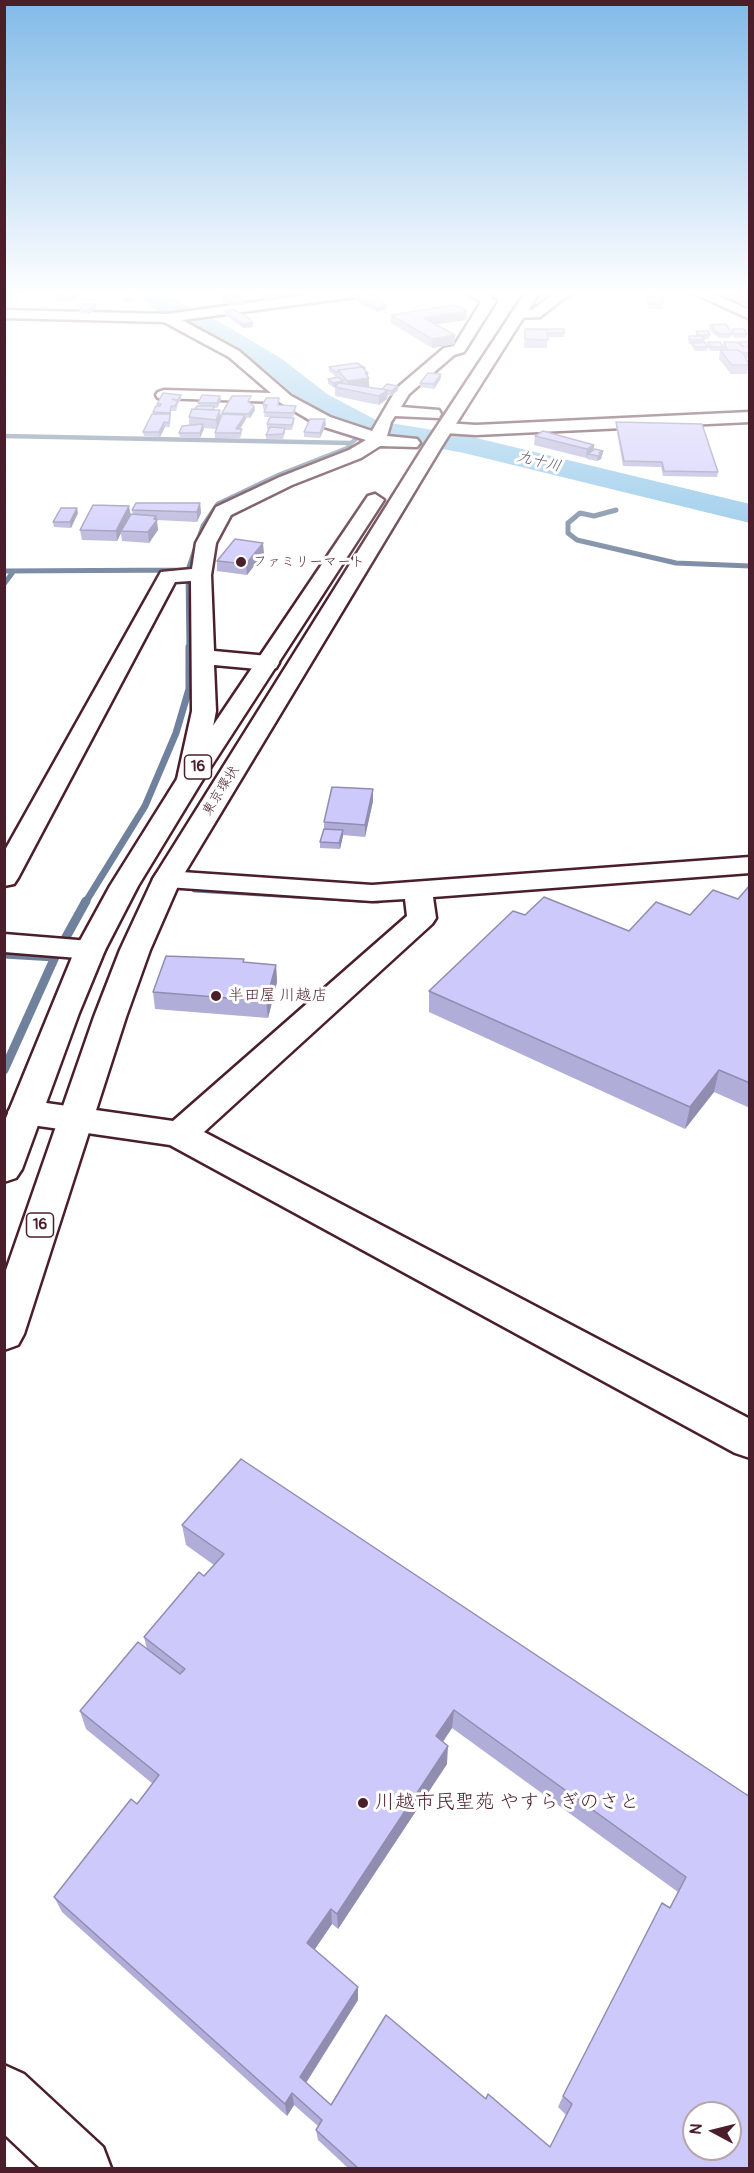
<!DOCTYPE html>
<html>
<head>
<meta charset="utf-8">
<style>
	body { margin:0 }
	#map { position:relative; width:754px; height:2173px; overflow:hidden; background:#fff; font-family:Pangolin,sans-serif }
	canvas { display:block }
	.frame { position:absolute; inset:0; border:6px solid #4a1f2b; pointer-events:none }
	.north { position:absolute; left:682px; top:2101px; width:60px; height:60px; box-sizing:border-box; background:#fff; border:2px solid #b7a5aa; border-radius:50%; rotate:277deg; font-size:16px; font-weight:700; line-height:24px; text-align:center; color:#4a1f2b }
	.north::after { content:''; display:block; margin:auto; width:21px; height:27px; background:#4a1f2b; clip-path:polygon(50% 0,100% 100%,50% 72%,0 100%) }
</style>
</head>
<body>
<div id="map">
<canvas width="754" height="2173"></canvas>
<div class="frame"></div>
<div class="north">N</div>
</div>
<script>
const ctx = document.querySelector('canvas').getContext('2d');
ctx.lineJoin = 'round';
function toPath(rows) {
  const path = new Path2D();
  for (const r of rows) {
    path.moveTo(r[0], r[1]);
    for (let i = 2; i < r.length; i += 2) path.lineTo(r[i], r[i + 1]);
  }
  return path;
}
function stroke(path, color, width, dash) {
  ctx.strokeStyle = color;
  ctx.lineWidth = width;
  ctx.lineCap = dash ? 'butt' : 'round';
  ctx.setLineDash(dash || []);
  ctx.stroke(path);
}
function paint(path, color) {
  ctx.fillStyle = color;
  ctx.fill(path, 'evenodd');
}
function label(font, color, halo, rows, align = 'center') {
  ctx.font = font + ' Pangolin,"Klee One",sans-serif';
  ctx.lineWidth = 6;
  ctx.setLineDash([]);
  ctx.textBaseline = 'middle';
  ctx.strokeStyle = halo;
  ctx.fillStyle = color;
  for (const [text, x, y, turn = 0] of rows) {
    ctx.save();
    ctx.translate(x, y);
    ctx.rotate((+turn || 0) * Math.PI / 180);
    ctx.textAlign = isNaN(turn) ? turn : align;
    if (halo) ctx.strokeText(text, 0, 0);
    ctx.fillText(text, 0, 0);
    ctx.restore();
  }
}
stroke(toPath([
	[4,436,351,443,370,428],
	[346,450,351,443]
]), '#6f819c', 4.5);
stroke(toPath([
	[616,510,594,516,580,513,568,523,568,533,577,540,676,563,750,566],
	[4,571,188,570],
	[4,584,13,572],
	[189,648,188,570,203,526,218,504,279,475,348,448]
]), '#6f819c', 5);
stroke(toPath([
	[195,889,378,900],
	[85,903,145,806,176,733,189,689,189,647]
]), '#6f819c', 7);
stroke(toPath([
	[4,954,55,957,86,901],
	[4,1070,55,957]
]), '#6f819c', 9);
paint(toPath([
	[137,293,162,293,220,322,282,359,327,394,378,421,464,435,750,504,750,523,464,453,360,434,307,406,264,369,202,332,153,309,137,293]
]), '#88c2e7');
const minor = toPath([
	[321,293,362,293,355,297,182,320,239,351,291,396,330,417,372,431,397,388,444,348,454,346,481,302,468,293,486,293,496,301,464,352,454,355,409,394,401,407,439,410,441,414,439,418,395,416,391,422,387,436,417,439,420,443,417,447,380,446,361,458,292,485,231,515,216,543,211,575,214,651,268,656,276,658,279,663,276,668,268,670,214,665,216,711,203,779,199,784,190,787,181,784,177,779,192,711,191,581,175,582,18,878,14,884,4,886,4,852,161,572,192,569,196,543,216,507,280,477,349,450,366,440,318,425,279,402,158,398,156,395,158,392,164,390,271,393,229,357,164,322,4,318,4,310,167,314,321,293],
	[555,293,571,293,540,317,517,318,510,314,517,310,532,310,555,293],
	[693,293,712,293,750,310,750,319,693,293],
	[750,412,750,422,476,435,445,433,437,428,445,423,476,425,750,412],
	[750,857,750,873,433,897,436,918,432,924,204,1132,750,1419,750,1458,735,1453,170,1145,25,1124,13,1120,8,1112,13,1104,25,1100,173,1121,407,916,405,899,372,901,167,887,157,885,153,879,157,873,167,871,372,885,750,857],
	[4,934,90,941,100,943,105,950,100,957,90,959,4,952,4,934],
	[4,2065,24,2074,103,2147,111,2168,40,2168,4,2134,4,2065]
]);
const highway = toPath([
	[525,293,539,293,442,446,181,879,150,950,126,1017,24,1334,18,1345,4,1350,4,1276,94,1017,120,950,153,879,424,446,525,293],
	[375,494,384,500,203,779,138,886,105,950,79,1013,22,1169,16,1178,4,1182,4,1123,75,950,110,886,177,779,368,496,375,494]
]);
stroke(minor, '#4a1f2b', 5);
stroke(highway, '#4a1f2b', 5);
paint(minor, '#fff');
paint(highway, '#fff');
paint(toPath([
	[79,293,72,302,57,302,57,298],
	[260,293,301,293,274,297,274,301,268,302,260,296],
	[352,293,374,293,374,295,386,305,386,309,377,312,365,307,352,297],
	[726,293,750,293,750,309,726,296],
	[221,296,245,300,246,304,231,306,222,300],
	[646,296,664,301,662,309,649,308,646,300],
	[96,308,89,314,79,314,79,310],
	[225,311,253,322,253,327,243,328,225,315],
	[467,311,466,320,436,324,455,335,455,344,432,348,391,323,391,315],
	[710,325,732,334,731,338,719,338,709,330],
	[525,329,564,333,564,337,547,337,547,348,524,348],
	[732,329,747,334,746,338,734,338,732,334],
	[696,331,710,335,709,339,704,339,704,342,707,346,708,342,723,346,724,342,739,344,739,342,750,342,750,358,745,358,749,365,747,374,731,374,719,359,720,351,710,351,708,347,707,351,695,351,692,347,692,344,689,344,688,340,689,336,696,336],
	[329,367,365,370,368,377,369,387,382,389,398,386,398,390,391,396,388,395,387,399,379,405,335,396,335,387,333,387,328,384,328,379,338,377,338,376,336,377,329,371],
	[441,374,441,378,434,389,420,387,420,383],
	[181,395,181,399,178,404,176,411,171,411,170,427,165,427,160,437,144,436,143,432,153,414,153,412,157,406,157,404],
	[279,398,279,405,296,410,293,417,264,417,265,409,263,409,263,405],
	[221,400,217,408,214,408,215,410,221,418,222,413,251,401,250,403,254,406,255,410,250,418,246,418,240,429,242,434,240,438,215,438,215,433,216,429,204,428,200,438,180,438,179,433,189,425,189,417,199,406,198,403],
	[294,418,294,423,292,430,285,430,285,433,283,439,266,439,266,435,269,429,267,429,267,424],
	[616,422,718,472,717,477,663,476,661,467,623,466,616,427],
	[326,424,320,438,304,437,304,432],
	[535,436,594,445,594,450,603,451,601,459,597,461,587,459,587,457,586,458,534,445],
	[200,503,201,513,197,522,157,520,158,530,149,543,122,541,121,533,117,541,82,540,80,530,130,516,133,515,132,510],
	[78,513,71,528,54,527,53,522],
	[264,553,247,575,217,571,217,561],
	[373,789,373,801,365,837,343,835,340,849,320,848,320,842,324,829,324,822],
	[750,885,750,1108,714,1092,685,1129,429,1012,429,991,525,915,629,931,690,915,738,899],
	[244,959,244,962,276,965,277,982,268,1018,155,1009,153,992],
	[182,1525,750,1797,750,2169,349,2169,318,2140,316,2130,318,2126,294,2105,287,2116,62,1912,54,1897,137,1804,153,1784,86,1729,80,1711,147,1649,144,1637,204,1576,214,1565,186,1545],
	[452,1728,678,1892,563,2096,558,2107,566,2115,550,2147,486,2099,331,2105,306,2083,358,2000,358,1987,314,1950,332,1924,338,1929,447,1764,443,1742]
]), '#b0add8');
paint(toPath([
	[75,293,79,293,72,302,72,298],
	[271,293,301,293,274,297,274,301,268,302,268,297,271,297],
	[131,297,131,301,125,303,125,299],
	[245,300,246,304,231,306,231,302],
	[96,304,96,308,89,314,89,310],
	[386,305,386,309,377,312,377,308],
	[467,311,466,320,424,326,424,318],
	[253,322,253,327,243,328,242,324],
	[455,335,455,344,432,348,432,339],
	[365,373,368,373,368,379,369,378,369,387,348,390,347,381],
	[441,374,441,378,434,389,434,384],
	[343,381,343,386,333,387,333,383],
	[398,386,398,390,391,396,391,391],
	[388,390,387,399,379,405,379,396],
	[220,396,221,400,217,408,217,403],
	[254,406,255,410,250,418,249,414],
	[220,410,221,419,217,429,216,420],
	[245,415,246,419,237,434,236,429],
	[325,419,326,424,320,438,320,433],
	[164,422,165,427,160,437,159,432],
	[203,424,204,429,200,438,200,433],
	[594,445,593,454,588,454,587,457,586,458,587,449],
	[603,451,601,459,597,461,598,456,599,453],
	[200,503,201,513,197,522,197,512],
	[129,506,131,516,121,531,121,533,117,541,116,531],
	[77,508,78,513,71,528,70,522],
	[156,516,158,530,149,543,148,532],
	[263,543,264,553,247,575,246,564],
	[373,789,373,801,365,837,365,825],
	[343,830,343,836,340,849,339,843],
	[276,965,277,982,268,1018,266,1001],
	[719,1070,714,1092,685,1129,690,1107],
	[454,1710,452,1728,434,1754,436,1736],
	[448,1746,447,1764,338,1929,337,1914],
	[331,1909,332,1924,309,1958,307,1943],
	[358,1987,358,2000,302,2089,300,2077],
	[292,2093,294,2105,287,2116,285,2104]
]), '#908db0');
const building = toPath([
	[60,293,75,293,72,298,57,298,60,293],
	[122,293,128,293,131,297,125,299,122,293],
	[262,293,269,293,273,297,268,297,262,293],
	[352,293,371,293,386,305,377,308,365,303,352,293],
	[729,293,745,293,750,296,750,305,729,293],
	[236,294,245,300,231,302,221,296,236,294],
	[646,296,662,297,664,301,662,301,663,304,649,304,646,296],
	[83,304,96,304,89,310,79,310,83,304],
	[455,305,467,311,424,318,455,335,432,339,391,315,455,305],
	[234,310,246,316,253,322,242,324,225,311,234,310],
	[726,324,732,334,719,334,710,325,726,324],
	[525,329,547,330,548,340,525,339,525,329],
	[527,329,564,329,564,333,547,333,547,330,527,329],
	[732,329,744,329,747,334,735,334,732,329],
	[696,331,708,331,710,335,698,335,696,331],
	[689,336,703,336,704,340,690,340,689,336],
	[705,342,708,347,695,347,692,343,705,342],
	[708,342,720,342,723,347,711,347,708,342],
	[724,342,736,342,744,347,739,342,750,342,750,346,747,346,750,349,750,353,743,353,737,350,727,350,724,342],
	[720,350,737,350,743,353,749,365,732,365,720,350],
	[357,363,365,368,362,367,338,370,338,372,336,372,329,367,357,363],
	[362,367,368,373,365,373,369,378,347,381,338,370,362,367],
	[428,373,441,374,434,384,420,383,428,373],
	[338,377,343,381,333,383,328,379,338,377],
	[339,383,388,390,379,396,335,387,339,383],
	[387,384,398,386,391,391,382,389,387,384],
	[163,393,181,395,178,400,172,399,178,401,175,406,171,406,170,413,153,412,156,406,160,406,161,404,157,404,163,393],
	[202,395,220,396,217,403,198,403,202,395],
	[232,396,251,396,248,402,254,406,249,414,222,413,232,396],
	[266,398,279,398,278,405,296,406,293,413,264,412,267,405,263,405,266,398],
	[197,406,214,406,213,410,195,409,197,406],
	[192,409,220,410,216,420,189,417,192,409],
	[152,414,170,414,169,423,164,422,159,432,143,432,152,414],
	[222,414,245,415,236,429,242,429,240,433,215,433,222,414],
	[270,417,294,418,292,425,267,424,270,417],
	[310,419,325,419,320,433,304,432,310,419],
	[616,422,702,424,718,472,664,471,662,462,624,461,616,422],
	[203,424,200,433,179,433,182,426,203,424],
	[270,427,285,428,283,434,266,435,270,427],
	[543,431,594,445,587,449,535,436,543,431],
	[595,449,603,451,599,453,602,454,598,456,588,454,595,449],
	[136,503,200,503,197,512,132,510,136,503],
	[93,505,129,506,116,531,80,530,93,505],
	[61,508,77,508,70,522,53,522,61,508],
	[131,514,156,516,154,519,157,520,148,532,121,531,131,514],
	[235,539,263,543,246,564,217,561,235,539],
	[332,787,373,789,365,825,324,822,332,787],
	[324,829,343,830,339,843,320,842,324,829],
	[750,885,750,1083,719,1070,690,1107,429,991,513,911,525,915,544,897,629,931,656,902,690,915,713,890,738,899,750,885],
	[166,956,244,959,243,962,276,965,266,1001,153,992,166,956],
	[241,1459,750,1797,750,2169,359,2169,316,2130,322,2120,292,2093,285,2104,54,1897,131,1799,137,1804,159,1775,80,1711,138,1642,180,1674,185,1669,144,1637,199,1572,204,1576,224,1554,182,1525,241,1459],
	[454,1710,686,1877,670,1908,662,1903,563,2096,572,2104,550,2147,488,2094,486,2099,386,2015,331,2105,300,2077,358,1987,307,1943,331,1909,337,1914,448,1746,436,1736,454,1710],
	[694,2113,730,2113,730,2149,694,2149,694,2113]
]);
paint(building, '#cdc9fb');
stroke(building, '#908db0', 1.5);
const sky = ctx.createLinearGradient(0, 0, 0, 598);
sky.addColorStop(0, '#81bae8');
sky.addColorStop(0.49, '#fff');
sky.addColorStop(1, '#ffffff00');
ctx.fillStyle = sky;
ctx.fillRect(0, 0, 754, 598);
for (const [x, y, r, color] of [
	[241,562,6,"#4a1f2b"],
	[216,996,6,"#4a1f2b"],
	[363,1803,6,"#4a1f2b"]
]) {
  const dot = new Path2D();
  dot.arc(x, y, r, 0, 2 * Math.PI);
  ctx.fillStyle = color;
  ctx.fill(dot);
  stroke(dot, '#fff', 2);
}
label('14px', '#4a1f2b', '#fff', [
	["ファミリーマート",253,562]
], 'left');
label('14px', '#4a1f2b', '#fff', [
	["東京環状",221,791,-58]
]);
label('italic 15px', '#60586d', '#fff', [
	["九十川",539,462,14]
]);
for (const [x, y, w] of [
	[198,767,27],
	[40,1225,27]
]) {
  const box = new Path2D();
  box.roundRect(x - w / 2, y - 12, w, 24, 4.5);
  ctx.fillStyle = '#fff';
  ctx.fill(box);
  stroke(box, '#4a1f2b', 1.5);
}
label('bold 15px', '#4a1f2b', null, [
	["16",198,767],
	["16",40,1225]
]);
label('16px', '#4a1f2b', '#fff', [
	["半田屋 川越店",228,996]
], 'left');
label('20px', '#4a1f2b', '#fff', [
	["川越市民聖苑 やすらぎのさと",375,1803]
], 'left');
</script>
</body>
</html>
